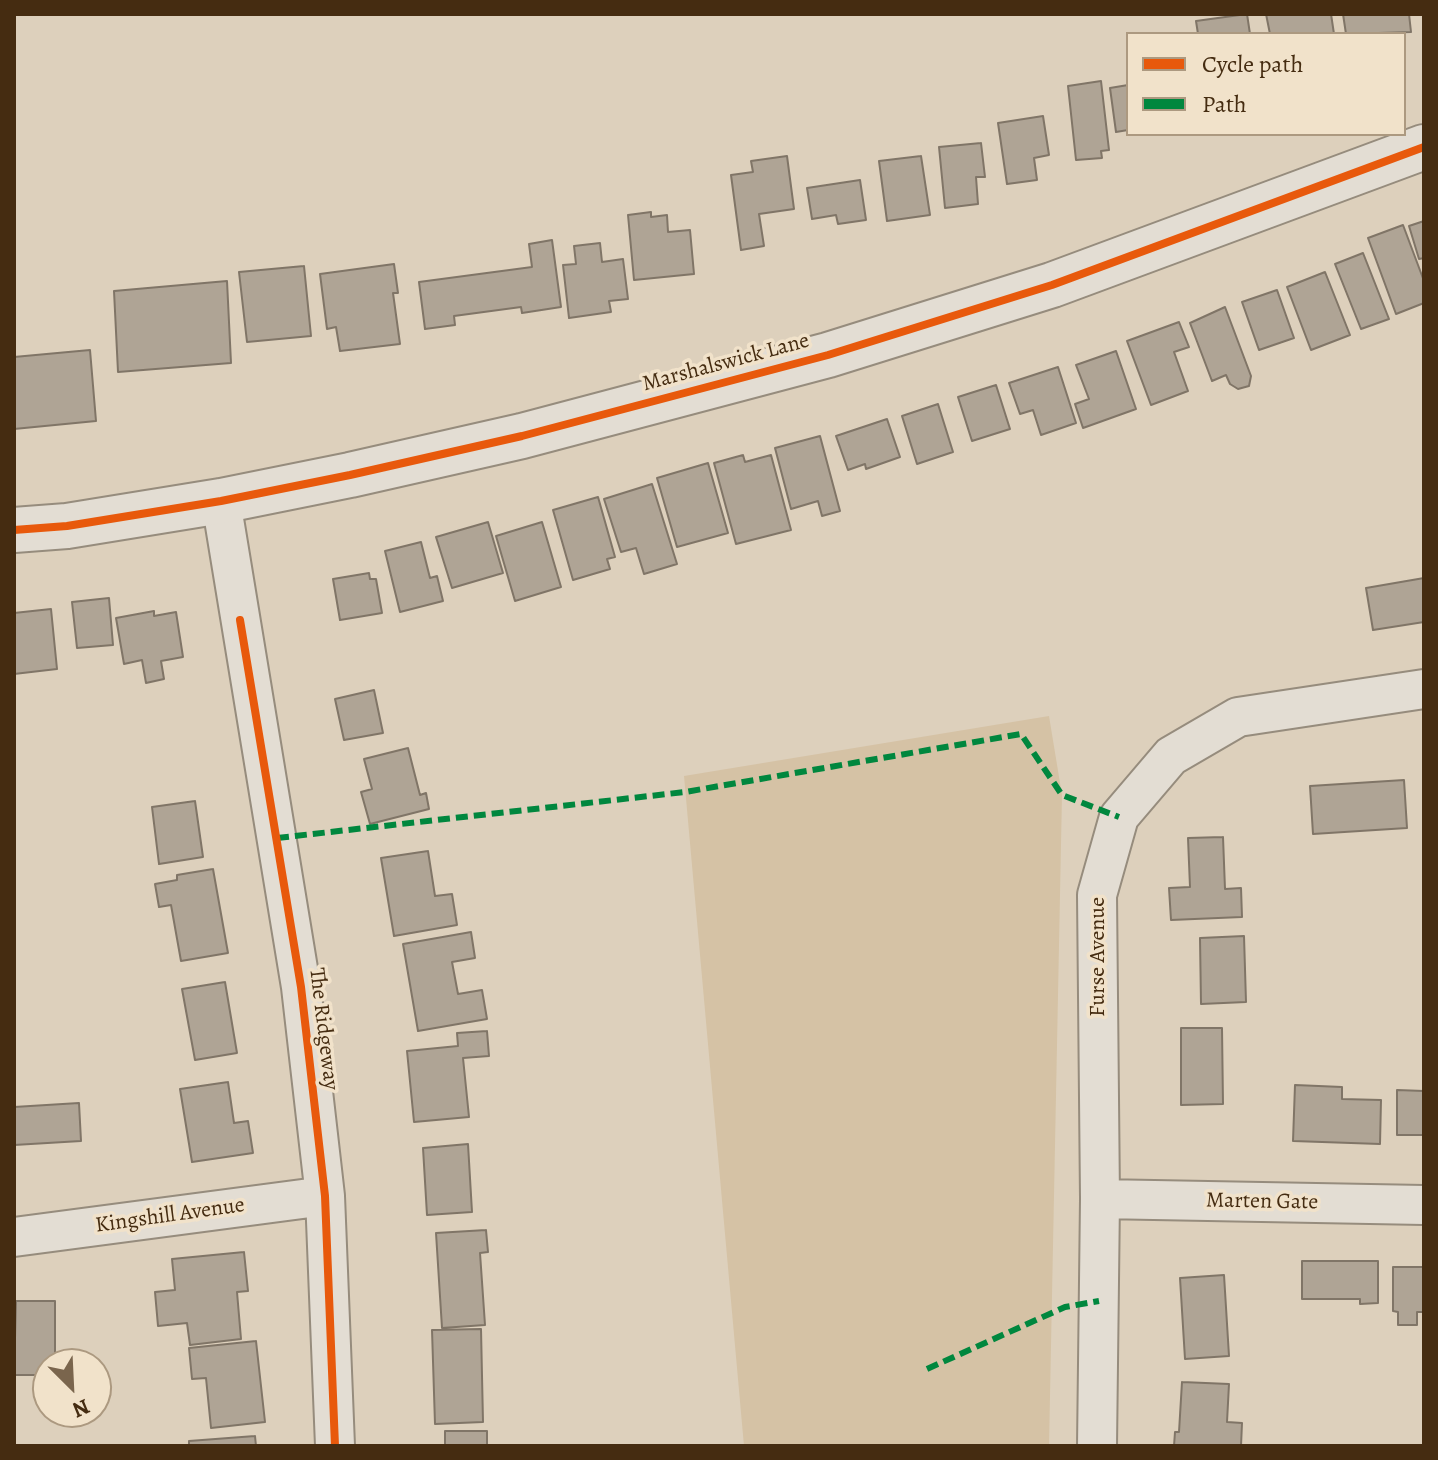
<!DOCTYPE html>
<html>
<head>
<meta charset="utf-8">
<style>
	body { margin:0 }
	#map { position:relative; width:1438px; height:1460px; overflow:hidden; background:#ddd0bc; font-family:Alegreya,serif }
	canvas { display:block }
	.frame { position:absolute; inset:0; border:16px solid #452c11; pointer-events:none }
	.legend { position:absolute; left:1126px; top:32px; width:280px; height:104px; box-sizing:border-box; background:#f1e2ca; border:2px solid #ac9980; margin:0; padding:10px 14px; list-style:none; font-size:24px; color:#452c11 }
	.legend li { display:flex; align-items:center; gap:16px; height:40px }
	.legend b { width:40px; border:2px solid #ac9980 }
	.north { position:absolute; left:32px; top:1348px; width:80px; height:80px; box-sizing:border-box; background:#f1e2ca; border:2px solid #ac9980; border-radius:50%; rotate:156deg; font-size:22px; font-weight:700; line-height:32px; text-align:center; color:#452c11 }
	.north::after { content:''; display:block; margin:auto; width:28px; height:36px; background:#7a654d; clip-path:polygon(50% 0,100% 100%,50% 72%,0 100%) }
</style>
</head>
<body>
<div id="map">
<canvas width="1438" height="1460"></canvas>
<div class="frame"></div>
<ul class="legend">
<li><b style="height:10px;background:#e8590c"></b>Cycle path</li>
<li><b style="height:10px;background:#00873e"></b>Path</li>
</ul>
<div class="north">N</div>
</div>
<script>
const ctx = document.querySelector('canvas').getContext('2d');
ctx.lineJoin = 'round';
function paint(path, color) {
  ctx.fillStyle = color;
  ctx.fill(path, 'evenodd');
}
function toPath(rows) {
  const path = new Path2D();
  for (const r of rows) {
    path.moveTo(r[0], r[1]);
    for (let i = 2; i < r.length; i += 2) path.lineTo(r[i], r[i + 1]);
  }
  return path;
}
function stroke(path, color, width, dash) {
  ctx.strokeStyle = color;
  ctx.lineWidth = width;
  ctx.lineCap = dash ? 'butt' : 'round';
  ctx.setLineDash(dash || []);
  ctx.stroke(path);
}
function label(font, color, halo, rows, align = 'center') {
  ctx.font = font + ' Alegreya,serif';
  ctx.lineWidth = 7;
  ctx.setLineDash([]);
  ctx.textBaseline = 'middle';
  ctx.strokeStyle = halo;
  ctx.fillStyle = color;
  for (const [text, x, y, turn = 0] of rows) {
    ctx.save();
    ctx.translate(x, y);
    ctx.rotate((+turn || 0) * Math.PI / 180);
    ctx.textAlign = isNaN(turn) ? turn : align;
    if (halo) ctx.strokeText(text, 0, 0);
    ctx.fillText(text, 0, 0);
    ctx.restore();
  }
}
paint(toPath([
	[1049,716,1062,795,1049,1446,744,1446,684,776]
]), '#d5c2a5');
const building = toPath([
	[1247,14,1250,34,1198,34,1196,21,1247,14],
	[1266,14,1331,14,1334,34,1270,34,1266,14],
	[1343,14,1409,14,1411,32,1346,34,1343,14],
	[1101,81,1109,150,1101,151,1102,158,1076,160,1068,86,1101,81],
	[1128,85,1128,130,1116,132,1110,88,1128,85],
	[1043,116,1049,155,1034,158,1037,180,1007,184,998,123,1043,116],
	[981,143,985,177,976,177,978,204,945,208,939,147,981,143],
	[787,156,794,209,759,214,764,246,741,250,731,175,753,172,751,161,787,156],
	[921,156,930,215,887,221,879,161,921,156],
	[860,180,866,220,838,224,836,215,812,219,807,188,860,180],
	[651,212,651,217,667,215,668,232,690,230,694,274,634,280,628,215,651,212],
	[1424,221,1424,258,1419,259,1409,226,1424,221],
	[1403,225,1424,281,1424,303,1396,314,1368,238,1403,225],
	[552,240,561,307,522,313,521,307,454,316,455,325,425,329,419,282,532,267,529,244,552,240],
	[600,243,602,262,623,259,628,299,609,301,611,312,569,318,563,265,576,264,574,246,600,243],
	[1363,253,1389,319,1361,329,1335,264,1363,253],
	[394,264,398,293,393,293,400,344,340,351,336,327,327,329,320,274,394,264],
	[304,266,311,336,247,342,239,272,304,266],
	[1325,272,1350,335,1311,350,1287,287,1325,272],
	[227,281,231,363,118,372,114,291,227,281],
	[1277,290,1294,338,1259,350,1242,302,1277,290],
	[1225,307,1251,376,1249,386,1238,389,1230,384,1226,375,1212,381,1190,323,1225,307],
	[1179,322,1189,347,1174,352,1188,391,1151,405,1127,341,1179,322],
	[90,350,96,421,14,429,14,357,90,350],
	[1116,351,1136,409,1083,428,1075,404,1089,399,1076,365,1116,351],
	[1058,367,1076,423,1041,435,1033,410,1020,414,1009,383,1058,367],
	[996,385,1010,429,972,441,958,397,996,385],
	[938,404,953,452,917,464,902,416,938,404],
	[887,419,900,457,866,469,865,464,848,470,836,436,887,419],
	[820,436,840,511,822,516,818,501,791,509,775,448,820,436],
	[743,455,745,462,771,455,791,530,736,544,714,463,743,455],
	[708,463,728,533,677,547,657,478,708,463],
	[652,484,677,564,644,574,636,548,621,552,604,499,652,484],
	[598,497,615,557,607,559,610,569,573,580,553,510,598,497],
	[488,522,503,573,452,588,436,537,488,522],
	[542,522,561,587,515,601,496,536,542,522],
	[421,542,430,578,437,576,443,601,400,612,385,551,421,542],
	[369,573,370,579,376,579,382,613,340,620,333,579,369,573],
	[1424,578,1424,622,1373,630,1366,588,1424,578],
	[109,598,113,645,77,648,72,602,109,598],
	[51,609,57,669,14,674,14,613,51,609],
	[154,611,154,616,176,612,183,657,161,661,164,679,146,683,142,660,124,664,116,618,154,611],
	[374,690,383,733,344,740,335,699,374,690],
	[408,748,420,795,426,793,429,809,370,824,361,792,372,789,364,759,408,748],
	[1404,780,1407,828,1313,834,1310,786,1404,780],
	[195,801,203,857,159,864,152,807,195,801],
	[1223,837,1225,889,1241,888,1242,917,1171,920,1169,888,1190,887,1188,838,1223,837],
	[428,851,435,896,452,894,457,925,394,936,381,858,428,851],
	[213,869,228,953,181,961,171,905,159,907,155,884,177,880,177,875,213,869],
	[471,932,475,958,452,962,458,994,482,990,487,1019,418,1031,403,944,471,932],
	[1244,936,1246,1002,1201,1004,1200,938,1244,936],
	[225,982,237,1053,195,1060,182,989,225,982],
	[1181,1028,1222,1028,1223,1104,1181,1105,1181,1028],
	[487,1031,489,1056,463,1058,469,1117,414,1122,407,1051,458,1046,457,1033,487,1031],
	[228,1082,234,1123,248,1121,253,1153,192,1162,180,1089,228,1082],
	[1295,1085,1342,1087,1342,1099,1381,1100,1380,1144,1293,1141,1295,1085],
	[1397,1090,1424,1091,1424,1135,1397,1135,1397,1090],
	[79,1103,81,1141,14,1145,14,1107,79,1103],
	[468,1144,472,1212,427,1215,423,1148,468,1144],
	[486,1230,488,1252,480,1253,485,1325,442,1328,436,1233,486,1230],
	[244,1252,248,1291,237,1292,241,1339,190,1345,187,1323,158,1326,155,1292,175,1290,172,1259,244,1252],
	[1302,1261,1378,1261,1378,1303,1360,1304,1360,1299,1302,1299,1302,1261],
	[1393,1267,1424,1267,1424,1312,1417,1312,1417,1325,1398,1325,1398,1312,1393,1311,1393,1267],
	[1224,1275,1229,1356,1185,1359,1180,1278,1224,1275],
	[16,1301,55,1301,55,1364,48,1364,48,1375,14,1375,16,1301],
	[481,1329,483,1422,435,1424,432,1330,481,1329],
	[256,1341,265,1422,211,1428,206,1378,192,1379,189,1348,256,1341],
	[1182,1382,1229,1384,1227,1422,1242,1423,1241,1446,1174,1446,1175,1432,1179,1432,1182,1382],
	[445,1431,487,1431,487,1446,445,1446,445,1431],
	[255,1436,256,1446,189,1446,189,1441,255,1436]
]);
paint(building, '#afa495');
stroke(building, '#807567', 2);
const minor = toPath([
	[221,501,301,987,325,1196,335,1446],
	[1100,1199,1424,1205],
	[14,1237,325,1196],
	[1097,1446,1100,1199,1097,895,1119,817,1171,756,1238,717,1424,689]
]);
const tertiary = toPath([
	[14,530,67,526,221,501,350,475,522,436,828,355,1052,285,1424,147]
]);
stroke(minor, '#968c7d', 42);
stroke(tertiary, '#968c7d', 48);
stroke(minor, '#e3ddd3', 38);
stroke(tertiary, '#e3ddd3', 44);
stroke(toPath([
	[277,838,685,792,1021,734,1062,795,1119,817],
	[927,1369,1065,1307,1099,1301]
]), '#00873e', 6, [12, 6]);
stroke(toPath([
	[14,530,67,526,221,501,350,475,522,436,828,355,1052,285,1424,147],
	[240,620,301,987,325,1196,335,1446]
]), '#e8590c', 8);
label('22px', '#452c11', '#f1e2ca', [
	["Marshalswick Lane",726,363,-15],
	["Furse Avenue",1099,957,-90],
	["The Ridgeway",323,1029,83],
	["Marten Gate",1262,1202,1],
	["Kingshill Avenue",170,1216,-8]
]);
</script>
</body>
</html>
